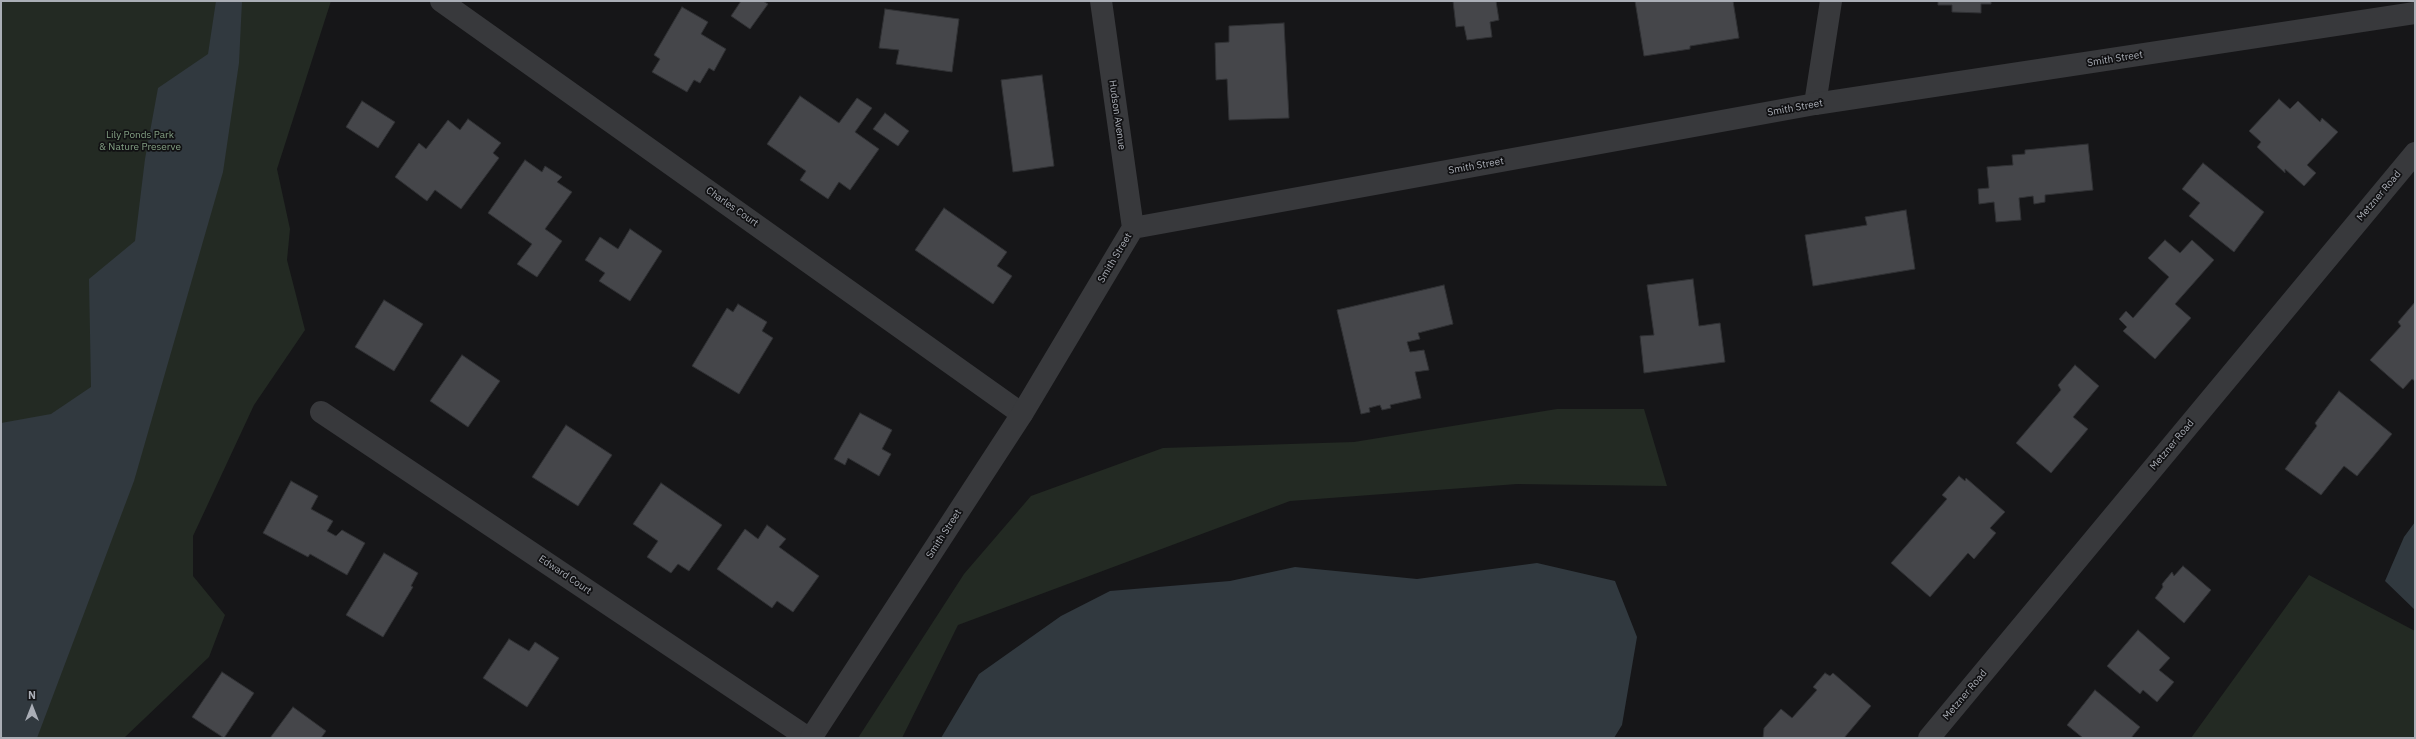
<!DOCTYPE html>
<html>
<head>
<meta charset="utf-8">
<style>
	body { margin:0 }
	#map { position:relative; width:2416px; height:739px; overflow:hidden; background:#161618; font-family:"IBM Plex Sans",sans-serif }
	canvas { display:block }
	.frame { position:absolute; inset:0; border:2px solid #aaaeb6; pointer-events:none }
	.north { position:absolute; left:12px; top:687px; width:40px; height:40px; -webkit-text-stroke:3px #111113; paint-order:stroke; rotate:0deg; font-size:11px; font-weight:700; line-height:16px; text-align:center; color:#aaaeb6 }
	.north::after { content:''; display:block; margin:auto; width:14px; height:18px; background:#aaaeb6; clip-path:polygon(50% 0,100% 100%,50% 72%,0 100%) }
</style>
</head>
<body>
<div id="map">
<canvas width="2416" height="739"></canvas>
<div class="frame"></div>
<div class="north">N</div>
</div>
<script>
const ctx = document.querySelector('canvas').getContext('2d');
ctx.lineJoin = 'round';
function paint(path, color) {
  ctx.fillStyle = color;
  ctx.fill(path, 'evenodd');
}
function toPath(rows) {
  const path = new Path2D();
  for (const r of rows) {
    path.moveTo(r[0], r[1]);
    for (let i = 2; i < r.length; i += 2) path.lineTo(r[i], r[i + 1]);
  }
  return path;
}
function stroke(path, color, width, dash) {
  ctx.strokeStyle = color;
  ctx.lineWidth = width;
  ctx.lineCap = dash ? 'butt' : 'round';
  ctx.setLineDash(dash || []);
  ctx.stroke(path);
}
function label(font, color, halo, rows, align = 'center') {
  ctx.font = font + ' "IBM Plex Sans",sans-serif';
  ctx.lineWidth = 3.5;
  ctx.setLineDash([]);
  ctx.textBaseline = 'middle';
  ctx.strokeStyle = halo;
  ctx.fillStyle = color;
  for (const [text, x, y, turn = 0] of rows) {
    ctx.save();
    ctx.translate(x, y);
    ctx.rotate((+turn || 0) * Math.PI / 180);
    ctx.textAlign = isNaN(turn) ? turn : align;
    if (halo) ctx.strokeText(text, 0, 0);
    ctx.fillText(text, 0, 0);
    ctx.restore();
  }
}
paint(toPath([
	[1,1,331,1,277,169,290,229,287,260,305,330,254,405,193,536,193,576,225,615,209,657,124,738,1,738],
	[1557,409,1644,409,1667,486,1517,484,1290,501,958,625,902,738,858,738,964,574,1031,496,1163,448,1354,442],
	[2309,575,2415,631,2415,738,2191,738]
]), '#232a23');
paint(toPath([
	[216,1,242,1,239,63,223,172,134,481,37,738,1,738,1,423,51,414,91,387,89,279,135,241,145,159,158,88,208,54],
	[2415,522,2415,610,2385,581,2404,537],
	[1537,563,1615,581,1637,637,1622,725,1614,738,941,738,979,674,1061,616,1110,591,1230,581,1295,567,1417,579]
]), '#31393f');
const building = toPath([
	[741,1,763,1,768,4,750,29,731,16,741,1],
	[1453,1,1496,1,1499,20,1490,22,1492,37,1467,40,1464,26,1456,27,1453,1],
	[1635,1,1733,1,1739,38,1690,46,1690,49,1644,56,1635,1],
	[1938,1,1991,1,1991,4,1981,4,1981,13,1952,12,1952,5,1938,5,1938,1],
	[682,7,708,22,701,34,726,49,714,71,709,68,700,83,694,80,687,92,652,72,660,59,654,55,682,7],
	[885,9,959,19,952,72,896,64,899,50,879,48,885,9],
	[1284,23,1289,118,1229,120,1227,79,1216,80,1215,43,1229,42,1229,26,1284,23],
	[1042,75,1054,166,1013,172,1001,80,1042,75],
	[800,96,839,123,857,98,872,108,855,132,879,149,850,190,839,182,828,199,800,180,806,171,767,144,800,96],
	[2279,99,2290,109,2298,101,2320,122,2322,118,2338,132,2307,165,2316,173,2304,186,2285,169,2285,173,2257,147,2261,142,2249,131,2279,99],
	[362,101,395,122,378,148,346,127,362,101],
	[885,113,909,131,898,146,873,129,885,113],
	[468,119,501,143,493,153,499,158,461,209,435,190,427,201,395,177,419,143,426,149,448,120,460,130,468,119],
	[2088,144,2093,190,2045,195,2045,202,2034,204,2033,196,2019,198,2021,220,1996,222,1994,202,1979,204,1978,189,1989,188,1987,167,2013,165,2012,155,2025,154,2025,150,2088,144],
	[525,160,542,172,545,166,562,177,557,182,572,192,545,229,562,241,537,277,517,264,532,244,488,213,525,160],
	[2203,163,2264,212,2234,252,2189,216,2200,203,2182,189,2203,163],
	[944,208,1007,252,997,266,1012,276,993,304,915,250,944,208],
	[1906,210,1915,269,1813,286,1805,235,1867,225,1865,217,1906,210],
	[630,229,662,251,630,301,599,281,605,273,585,260,600,237,618,249,630,229],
	[2165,240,2180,253,2192,240,2214,260,2175,304,2191,318,2155,359,2123,331,2127,327,2119,319,2126,311,2133,318,2169,277,2148,258,2165,240],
	[1693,279,1699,326,1720,323,1725,362,1644,373,1640,336,1654,335,1647,285,1693,279],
	[1444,285,1453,324,1418,333,1420,339,1407,342,1410,352,1424,350,1429,370,1415,372,1421,398,1390,405,1391,408,1382,410,1380,405,1369,408,1370,412,1361,414,1337,310,1444,285],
	[384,300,423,324,394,371,355,347,384,300],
	[2415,302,2415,381,2412,379,2403,389,2370,360,2401,326,2398,322,2415,302],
	[738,304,767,322,762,331,773,338,739,394,692,366,727,308,733,312,738,304],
	[462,355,500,381,468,427,430,401,462,355],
	[2075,365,2099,386,2073,417,2088,429,2051,473,2016,443,2061,390,2058,385,2075,365],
	[2339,391,2392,434,2357,476,2344,466,2321,495,2285,469,2317,426,2315,423,2339,391],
	[860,413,892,430,882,449,891,454,879,476,848,458,845,465,834,459,860,413],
	[566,425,612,455,578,506,532,477,566,425],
	[1959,476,1965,481,1966,478,2005,512,1990,528,1996,533,1974,559,1968,553,1930,597,1891,563,1947,499,1942,495,1959,476],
	[291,481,318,496,311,509,333,521,327,531,336,536,342,530,365,543,347,575,310,554,308,557,263,533,291,481],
	[661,483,722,525,689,571,678,564,671,573,647,557,658,541,633,524,661,483],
	[767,525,786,539,779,547,819,576,793,612,777,601,772,608,717,569,745,529,758,539,767,525],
	[384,553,418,573,411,586,413,587,383,637,346,615,384,553],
	[2183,566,2211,590,2184,623,2155,598,2163,587,2162,584,2172,572,2174,576,2183,566],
	[2138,630,2170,658,2159,670,2174,682,2157,702,2143,690,2140,694,2107,666,2138,630],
	[509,639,529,651,535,642,559,658,527,707,483,678,509,639],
	[222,672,254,693,224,738,192,717,222,672],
	[1825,673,1830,676,1833,673,1871,706,1844,738,1763,738,1764,728,1781,709,1792,718,1817,690,1813,687,1825,673],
	[2095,690,2140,727,2131,738,2083,738,2067,725,2095,690],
	[293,707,326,731,321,738,270,738,293,707]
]);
paint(building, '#45464a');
stroke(building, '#303134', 1);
stroke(toPath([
	[441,1,1022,414],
	[1815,104,1831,1],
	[321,412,808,738],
	[1929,738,2415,153]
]), '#38393c', 22);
stroke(toPath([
	[1101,1,1133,228],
	[811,738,1022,414,1133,228,1815,104,2415,13]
]), '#38393c', 22);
label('10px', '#aaaeb6', '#111113', [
	["Smith Street",2115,59,-9],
	["Smith Street",1795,108,-10],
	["Hudson Avenue",1117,115,82],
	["Smith Street",1476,166,-10],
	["Metzner Road",2379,196,-50],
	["Charles Court",732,207,35],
	["Smith Street",1115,258,-59],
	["Metzner Road",2172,445,-50],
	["Smith Street",944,534,-57],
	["Edward Court",565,575,34],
	["Metzner Road",1965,695,-50]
]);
label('10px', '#83a083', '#111113', [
	["Lily Ponds Park",140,135],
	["& Nature Preserve",140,147]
]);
</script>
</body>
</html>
